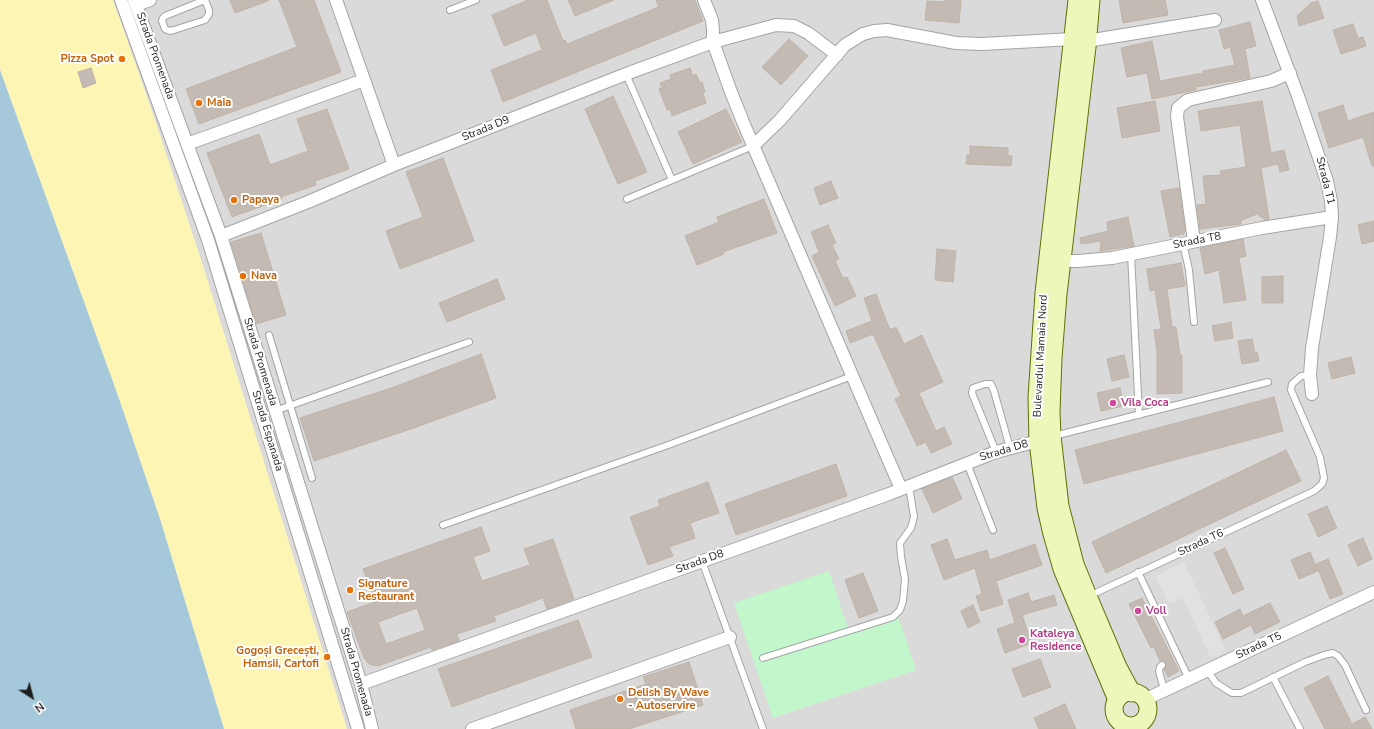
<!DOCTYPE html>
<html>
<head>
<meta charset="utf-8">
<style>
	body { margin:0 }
	#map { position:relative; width:1374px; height:729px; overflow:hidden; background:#eeece4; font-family:"Nunito Sans",sans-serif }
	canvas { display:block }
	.north { position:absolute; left:12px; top:677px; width:40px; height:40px; -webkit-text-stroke:3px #fff; paint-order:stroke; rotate:144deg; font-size:11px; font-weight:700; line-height:16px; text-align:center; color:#1d1d1d }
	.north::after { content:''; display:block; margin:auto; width:14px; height:18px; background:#1d1d1d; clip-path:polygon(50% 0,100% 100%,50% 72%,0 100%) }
</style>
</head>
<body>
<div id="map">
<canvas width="1374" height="729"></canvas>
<div class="north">N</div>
</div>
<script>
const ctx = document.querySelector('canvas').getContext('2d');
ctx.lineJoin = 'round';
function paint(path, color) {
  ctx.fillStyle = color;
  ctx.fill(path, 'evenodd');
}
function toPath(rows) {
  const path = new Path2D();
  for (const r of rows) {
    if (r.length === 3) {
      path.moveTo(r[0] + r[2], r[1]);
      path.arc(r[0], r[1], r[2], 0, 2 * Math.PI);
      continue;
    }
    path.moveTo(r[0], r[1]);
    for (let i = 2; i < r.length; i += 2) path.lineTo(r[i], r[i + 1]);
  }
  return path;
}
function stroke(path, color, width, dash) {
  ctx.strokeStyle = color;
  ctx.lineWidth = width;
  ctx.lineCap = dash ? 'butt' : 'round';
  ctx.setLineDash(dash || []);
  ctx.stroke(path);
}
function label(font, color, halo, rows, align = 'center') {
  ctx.font = font + ' "Nunito Sans",sans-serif';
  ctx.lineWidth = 4;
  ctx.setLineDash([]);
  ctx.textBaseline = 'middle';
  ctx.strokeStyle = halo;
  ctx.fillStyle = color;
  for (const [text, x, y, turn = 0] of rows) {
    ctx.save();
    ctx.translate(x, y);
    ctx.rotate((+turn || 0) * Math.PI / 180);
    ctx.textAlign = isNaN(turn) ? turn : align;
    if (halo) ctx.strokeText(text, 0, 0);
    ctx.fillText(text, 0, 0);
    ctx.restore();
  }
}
paint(toPath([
	[113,0,1374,0,1374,729,347,729,204,269,153,114]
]), '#dbdada');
paint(toPath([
	[0,0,113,0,153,114,204,269,347,729,224,729,160,519,117,393,0,70]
]), '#fcf5b3');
paint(toPath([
	[829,571,848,629,897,613,916,670,773,718,734,603]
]), '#c1f7cb');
paint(toPath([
	[1184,562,1226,651,1211,658,1183,598,1169,604,1155,576]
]), '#e1e1e1');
paint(toPath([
	[0,70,117,393,160,519,224,729,0,729]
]), '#a5c9db');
const building = toPath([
	[230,0,268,0,268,1,235,13,230,0],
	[279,0,314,0,341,72,199,124,186,89,297,47,279,0],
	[528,0,547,0,563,41,565,40,567,44,659,7,656,0,695,0,703,21,503,102,491,70,542,50,536,33,504,46,492,15,528,0],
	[568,0,614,0,575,16,568,0],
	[945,0,961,0,959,23,925,20,927,1,945,2,945,0],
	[1119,0,1165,0,1168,15,1123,23,1119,0],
	[1318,1,1324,18,1299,26,1297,16,1311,3,1318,1],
	[1250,22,1256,46,1245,49,1250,78,1196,87,1196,90,1152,99,1147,73,1127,77,1121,48,1152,41,1160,81,1203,73,1203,71,1235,65,1230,47,1224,49,1219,30,1250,22],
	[1353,24,1358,38,1363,37,1366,46,1341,54,1333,30,1353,24],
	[789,39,808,56,781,85,762,67,789,39],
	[91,68,96,83,83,88,78,72,91,68],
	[690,68,693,76,696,74,700,83,702,82,705,92,703,93,706,103,672,116,670,109,667,110,659,89,662,88,660,83,671,79,670,75,690,68],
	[613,96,647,172,618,184,585,109,613,96],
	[1155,101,1160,131,1122,138,1117,108,1155,101],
	[1262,101,1271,153,1284,150,1289,170,1280,172,1278,164,1261,168,1269,219,1265,220,1257,214,1242,220,1242,221,1240,221,1241,224,1200,229,1197,205,1206,204,1203,176,1221,175,1220,171,1246,167,1240,125,1201,131,1198,111,1262,101],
	[1343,105,1348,121,1374,112,1374,166,1372,166,1363,137,1329,148,1318,113,1343,105],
	[327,109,349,169,315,181,316,185,281,197,282,199,232,217,207,153,259,134,270,165,308,151,297,119,327,109],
	[726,109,742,142,693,164,678,132,726,109],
	[970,146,1008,148,1008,156,1012,156,1011,166,966,164,967,155,970,155,970,146],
	[443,158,474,241,400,269,386,231,423,217,406,172,443,158],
	[831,181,838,198,820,205,814,188,831,181],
	[1179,188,1185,231,1184,232,1184,234,1170,237,1161,191,1179,188],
	[764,199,777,233,723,252,724,254,697,265,685,236,719,222,717,217,764,199],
	[1128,217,1134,246,1100,251,1101,241,1081,244,1080,238,1108,231,1107,222,1128,217],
	[1374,221,1374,241,1362,244,1358,225,1374,221],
	[828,225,836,243,832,245,839,259,835,261,843,278,847,277,856,296,835,306,812,256,819,252,811,232,828,225],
	[261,233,286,315,256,324,231,242,261,233],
	[1243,239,1246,256,1239,258,1246,300,1224,303,1219,270,1205,274,1200,248,1243,239],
	[937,249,956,251,953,282,935,280,937,249],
	[1181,263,1185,286,1167,289,1172,327,1176,327,1180,355,1182,355,1182,393,1157,394,1157,353,1154,330,1161,329,1155,290,1150,291,1147,269,1181,263],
	[1283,276,1283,303,1262,303,1262,277,1283,276],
	[497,279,505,299,447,322,439,303,497,279],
	[876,294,890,330,896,327,904,344,922,335,943,382,919,393,936,431,944,427,952,444,931,453,926,442,917,446,895,399,901,396,873,334,850,343,846,331,872,321,864,298,876,294],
	[1231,322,1233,338,1215,341,1212,326,1231,322],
	[1252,339,1255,353,1257,352,1259,361,1242,364,1238,341,1252,339],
	[481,354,496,398,411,429,314,461,300,418,394,387,481,354],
	[1124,355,1129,377,1112,381,1107,359,1124,355],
	[1351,357,1355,373,1332,379,1328,363,1351,357],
	[1120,388,1124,406,1101,411,1097,393,1120,388],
	[1274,397,1283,431,1084,484,1075,450,1274,397],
	[1286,450,1301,481,1106,573,1092,542,1286,450],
	[836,464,847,496,736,535,725,504,836,464],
	[952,477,962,499,933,513,922,489,952,477],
	[708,482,719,513,690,523,695,538,669,547,673,556,648,565,630,517,660,506,658,500,708,482],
	[1327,506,1337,528,1318,537,1308,514,1327,506],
	[481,527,490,551,473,557,482,581,530,565,524,549,553,539,574,599,547,609,543,598,494,616,496,621,457,634,459,641,432,650,431,647,378,666,371,665,367,662,364,658,347,612,375,602,363,569,481,527],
	[417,608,425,630,386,644,378,622,417,608],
	[1363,538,1372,559,1358,566,1348,545,1363,538],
	[947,539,955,560,987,550,990,560,1035,544,1042,565,996,581,1003,604,981,611,976,596,982,594,975,568,944,580,931,545,947,539],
	[1225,548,1244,589,1233,594,1214,553,1225,548],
	[1310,552,1318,571,1299,579,1291,560,1310,552],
	[1328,559,1343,594,1330,599,1316,564,1328,559],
	[863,573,878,611,859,618,845,580,863,573],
	[1028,593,1031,602,1054,595,1057,605,1022,615,1032,643,1005,653,997,629,1015,623,1008,600,1028,593],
	[1142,598,1179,671,1168,677,1164,669,1166,667,1166,663,1164,661,1160,661,1154,647,1151,648,1129,604,1142,598],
	[1270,603,1280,622,1255,634,1251,625,1223,639,1215,622,1240,609,1243,616,1270,603],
	[973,605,980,622,968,628,961,611,973,605],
	[578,620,592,657,452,707,438,669,578,620],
	[1040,659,1051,687,1023,697,1012,669,1040,659],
	[689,662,703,705,629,729,576,729,570,710,646,684,643,677,689,662],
	[1328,676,1352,724,1365,717,1372,729,1325,729,1304,688,1328,676],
	[1065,704,1076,729,1039,729,1034,718,1065,704]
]);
paint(building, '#c3bbb3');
stroke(building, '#bfb4a6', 1);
const lane = toPath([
	[205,0,209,10,209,14,205,20,174,30,170,31,165,29,162,21,163,18,165,16,205,0],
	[450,10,476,0],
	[626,74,672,180],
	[627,199,753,146],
	[1183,243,1189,270,1194,322],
	[1131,254,1139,415],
	[269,335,312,478],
	[275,411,469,342],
	[1054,436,1268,382],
	[996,452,972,393,973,388,985,384,991,384,994,391,1010,448],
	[967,463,993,530],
	[443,525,671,444,852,376],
	[702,561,763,729],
	[1138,572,1189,679],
	[1089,596,1314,491,1322,484,1324,478,1320,457,1291,390,1292,384,1301,376,1310,375],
	[763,658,893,617,900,610,903,601,905,579,901,557,900,543,911,528,914,517,909,486],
	[1162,665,1160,667,1159,671,1164,690],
	[1207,670,1216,683,1227,690,1232,693,1241,693,1305,662,1324,655,1333,653,1338,656,1345,665,1366,710],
	[1273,677,1300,729]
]);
const street = toPath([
	[121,0,208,240,358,729],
	[134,0,221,236,361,684,372,729],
	[336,0,394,165],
	[1262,0,1298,96,1327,181,1331,201,1332,217,1330,237,1312,348,1310,375,1312,394],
	[136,5,150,0],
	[1087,41,1215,20],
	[837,55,808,33,794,26,776,25,713,42,731,92,743,122,901,489],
	[187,144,364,80],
	[753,146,780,120,845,45,863,34,874,31,887,30,956,43,982,44,1073,39],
	[221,236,308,202,394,165,626,74,713,42,713,30,712,20,704,0],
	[1194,241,1177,117,1178,108,1188,100,1271,81,1290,73],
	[1061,261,1078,261,1112,258,1262,228,1332,217],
	[361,684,889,494,996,452,1038,441],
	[1144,700,1374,592],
	[472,729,730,637]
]);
const secondary = toPath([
	[1077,0,1044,293,1037,397,1038,441,1046,508,1052,534,1062,569,1117,700],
	[1091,0,1087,47,1058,294,1053,358,1051,412,1052,436,1060,506,1075,564,1088,596,1118,667,1132,693],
	[1131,709,17]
]);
stroke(lane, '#a4a4a4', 8);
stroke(street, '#a4a4a4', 14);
stroke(secondary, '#5a7108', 19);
stroke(lane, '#fff', 6);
stroke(street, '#fff', 12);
stroke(secondary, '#edf7b9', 17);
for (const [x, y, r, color] of [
	[122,59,4,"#e8710a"],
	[199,103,4,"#e8710a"],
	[234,200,4,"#e8710a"],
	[243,276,4,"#e8710a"],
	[1113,403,4,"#d1479c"],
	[350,590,4,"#e8710a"],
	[1138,611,4,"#d1479c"],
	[1022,640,4,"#d1479c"],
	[327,657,4,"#e8710a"],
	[620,699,4,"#e8710a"]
]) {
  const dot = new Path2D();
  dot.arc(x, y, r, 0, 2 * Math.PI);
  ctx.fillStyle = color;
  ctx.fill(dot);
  stroke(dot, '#fff', 1.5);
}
label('11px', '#1d1d1d', '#fff', [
	["Strada Promenada",155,56,70],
	["Strada D9",486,129,-22],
	["Strada T1",1325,181,76],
	["Strada T8",1197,241,-11],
	["Bulevardul Mamaia Nord",1041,356,-87],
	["Strada Promenada",260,362,73],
	["Strada Espanada",267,431,73],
	["Strada D8",1004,451,-17],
	["Strada T6",1201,543,-25],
	["Strada D8",700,562,-20],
	["Strada T5",1259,646,-25],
	["Strada Promenada",356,672,74]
]);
label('bold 11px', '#c56008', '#fff', [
	["Pizza Spot",114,59,"right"],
	["Maia",207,103],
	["Papaya",242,200],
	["Nava",251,276],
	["Signature",358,584],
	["Restaurant",358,597],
	["Gogoși Grecești,",319,651,"right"],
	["Hamsii, Cartofi",319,664,"right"],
	["Delish By Wave",628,693],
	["- Autoservire",628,706]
], 'left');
label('bold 11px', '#b23c85', '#fff', [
	["Vila Coca",1121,403],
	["Voll",1146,611],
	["Kataleya",1030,634],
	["Residence",1030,647]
], 'left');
</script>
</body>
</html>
